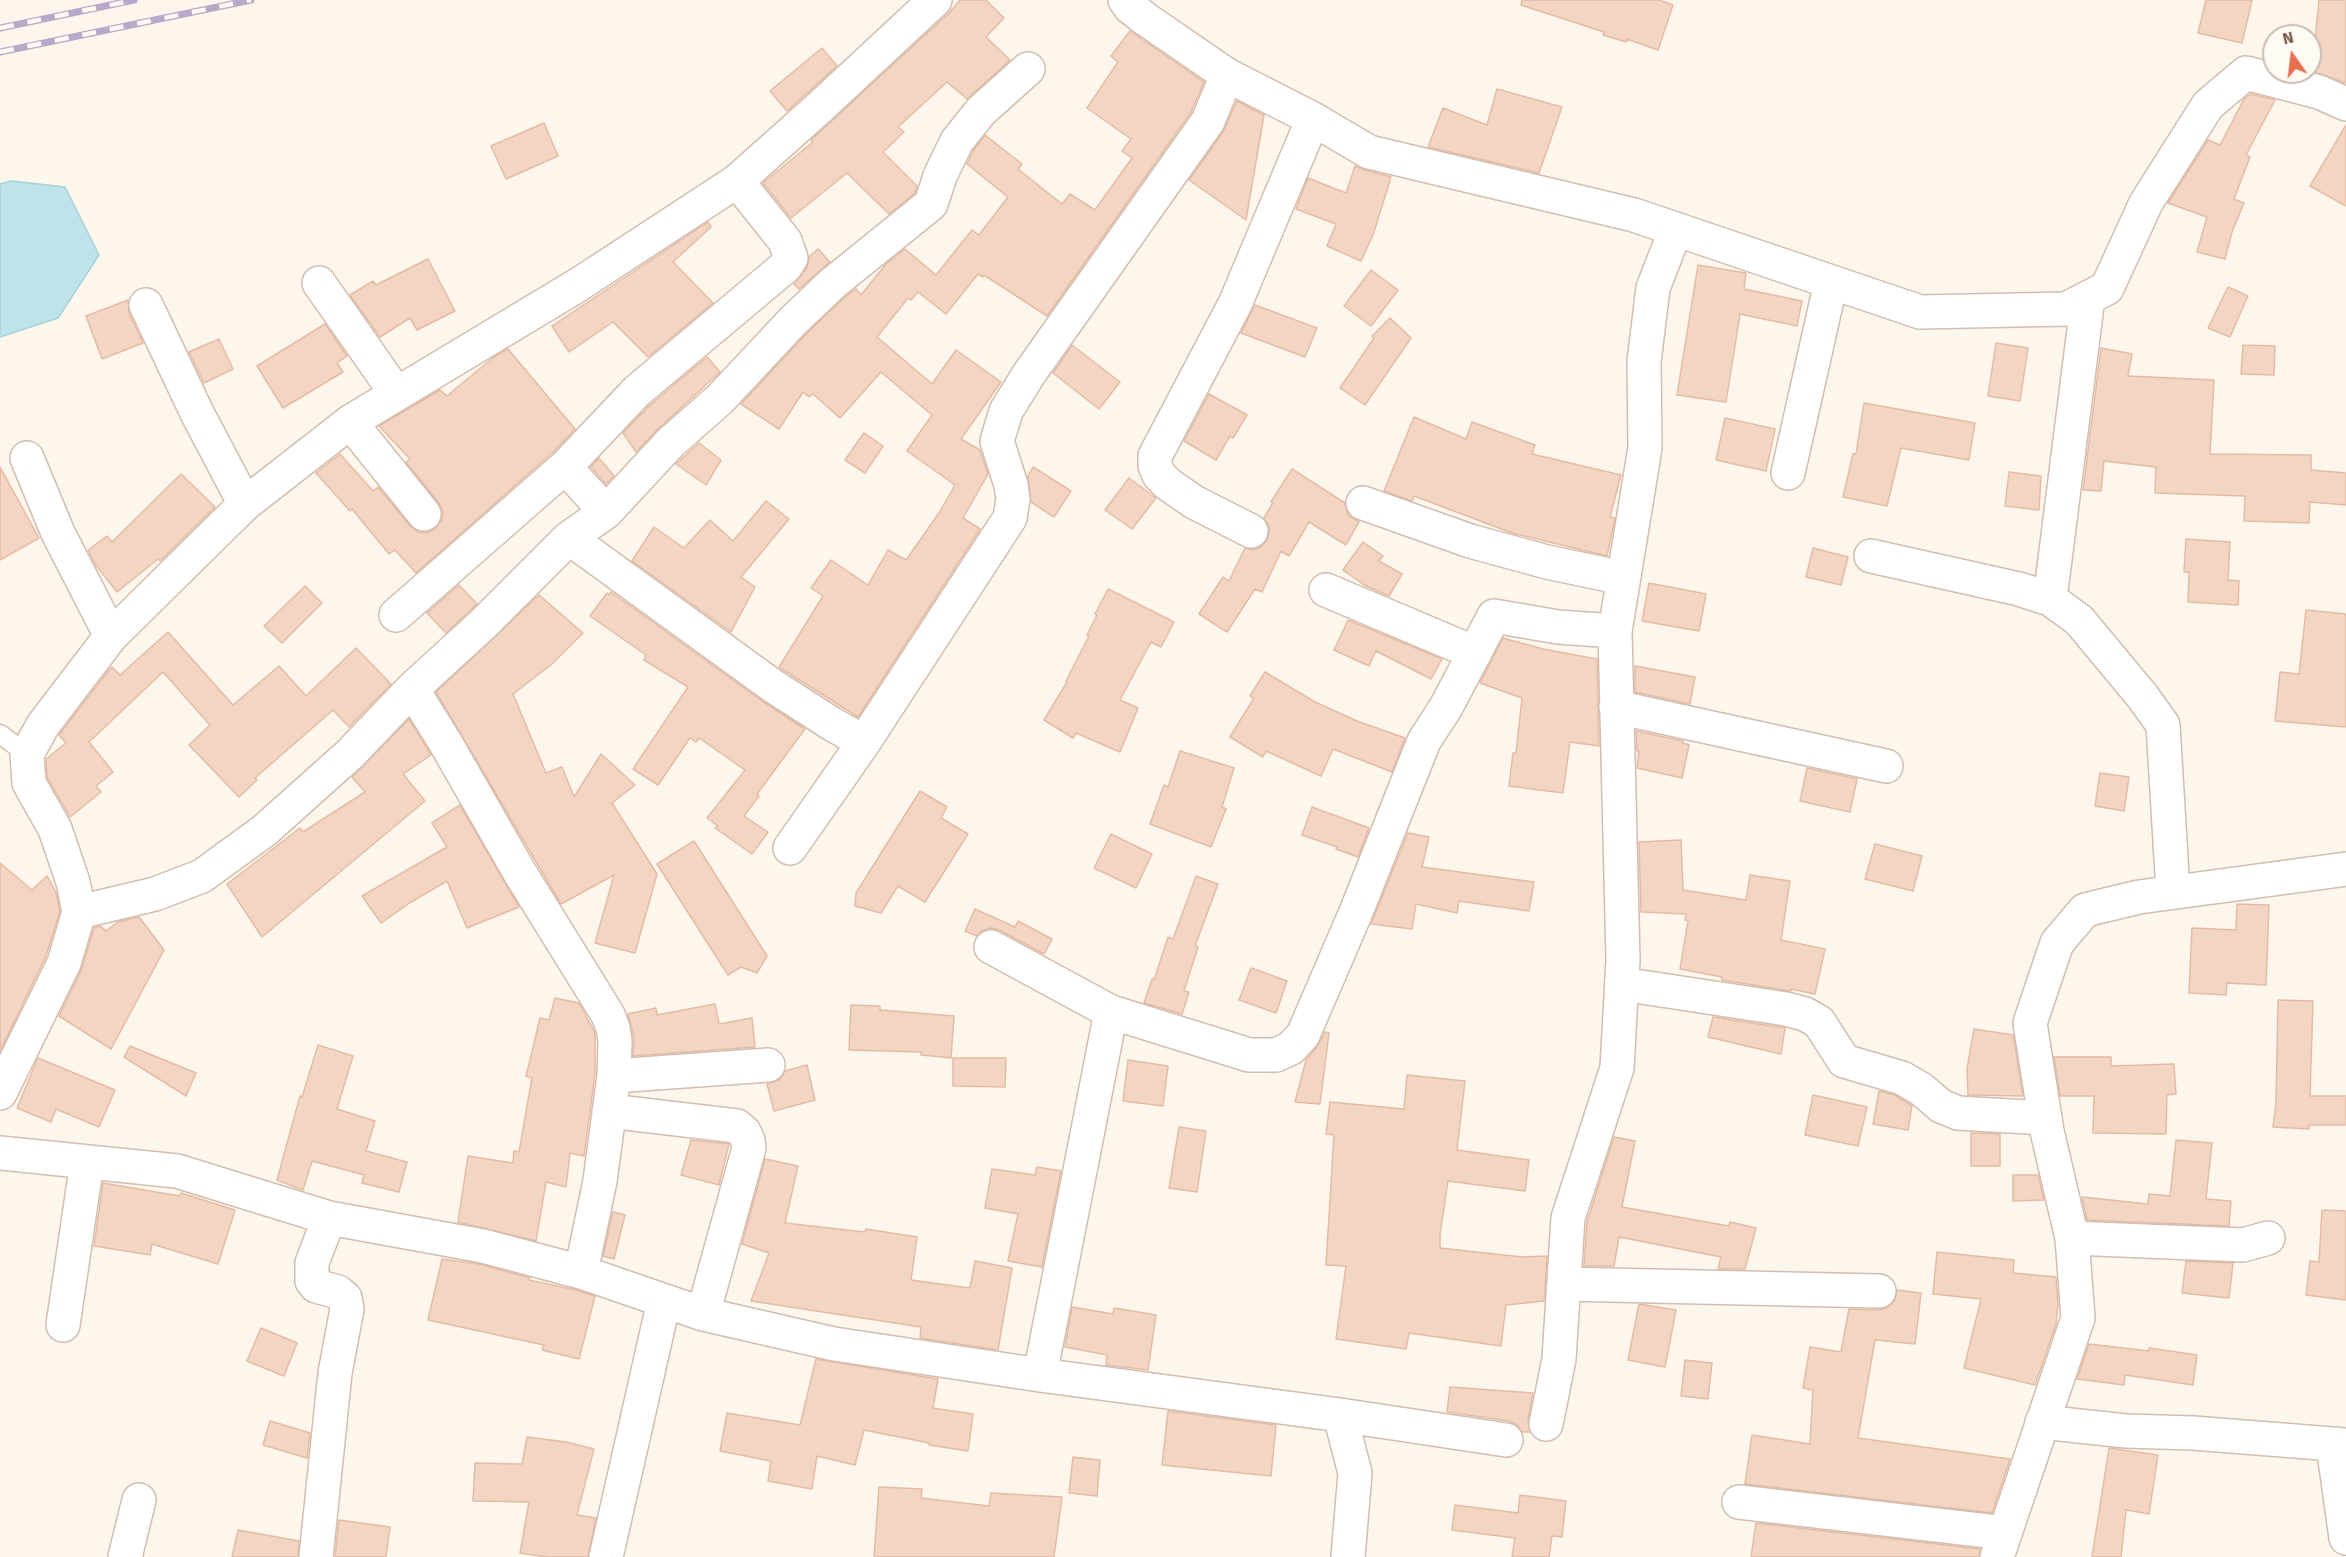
<!DOCTYPE html>
<html>
<head>
<meta charset="utf-8">
<style>
	body { margin:0 }
	#map { position:relative; width:2346px; height:1557px; overflow:hidden; background:#fdf6ec; font-family:"Fira Sans",sans-serif }
	canvas { display:block }
	.north { position:absolute; left:2262px; top:24px; width:60px; height:60px; box-sizing:border-box; background:#fffaf3; border:2px solid #cabbb1; border-radius:50%; rotate:346deg; font-size:16px; font-weight:700; line-height:24px; text-align:center; color:#7a5c4d }
	.north::after { content:''; display:block; margin:auto; width:21px; height:27px; background:#e76f51; clip-path:polygon(50% 0,100% 100%,50% 72%,0 100%) }
</style>
</head>
<body>
<div id="map">
<canvas width="2346" height="1557"></canvas>
<div class="north">N</div>
</div>
<script>
const ctx = document.querySelector('canvas').getContext('2d');
ctx.lineJoin = 'round';
function paint(path, color) {
  ctx.fillStyle = color;
  ctx.fill(path, 'evenodd');
}
function toPath(rows) {
  const path = new Path2D();
  for (const r of rows) {
    path.moveTo(r[0], r[1]);
    for (let i = 2; i < r.length; i += 2) path.lineTo(r[i], r[i + 1]);
  }
  return path;
}
function stroke(path, color, width, dash) {
  ctx.strokeStyle = color;
  ctx.lineWidth = width;
  ctx.lineCap = dash ? 'butt' : 'round';
  ctx.setLineDash(dash || []);
  ctx.stroke(path);
}
const water = toPath([
	[11,181,65,187,99,255,58,318,0,337,0,184,11,181]
]);
paint(water, '#bfe3e8');
stroke(water, '#a5d3da', 1.5);
const building = toPath([
	[960,0,986,0,1004,18,986,37,1010,60,967,99,947,82,898,127,904,132,883,152,917,186,915,193,889,214,847,173,791,218,763,183,813,142,811,140,948,14,960,0],
	[1522,0,1659,0,1673,5,1658,50,1627,39,1626,42,1603,35,1604,32,1521,5,1522,0],
	[2206,0,2252,0,2242,43,2198,33,2206,0],
	[2319,0,2346,0,2346,83,2312,71,2319,0],
	[1130,31,1204,82,1191,112,1047,316,984,275,983,277,978,274,946,314,918,292,911,300,908,298,877,337,932,384,956,350,1001,382,961,439,980,450,988,474,963,518,980,529,858,717,779,667,823,596,811,588,831,560,868,585,888,550,906,560,939,513,955,485,907,451,932,415,881,372,840,418,813,394,809,397,803,392,779,429,741,404,806,334,845,297,856,289,861,295,886,264,905,249,936,275,972,230,979,235,1008,197,967,164,973,151,985,135,1022,164,1018,169,1062,204,1070,194,1095,210,1132,158,1122,151,1131,139,1087,108,1118,62,1111,56,1130,31],
	[822,48,837,66,787,111,770,91,822,48],
	[1497,89,1562,107,1539,173,1428,147,1443,108,1487,125,1497,89],
	[2251,94,2275,100,2246,155,2250,157,2234,199,2244,203,2232,232,2225,259,2197,252,2207,217,2168,203,2208,140,2220,145,2244,99,2251,94],
	[1237,101,1264,115,1246,220,1189,180,1223,132,1237,101],
	[544,123,558,156,506,179,491,146,544,123],
	[2346,125,2346,206,2310,186,2346,125],
	[1355,166,1364,170,1391,177,1373,235,1361,261,1327,246,1336,224,1296,209,1308,178,1346,193,1355,166],
	[708,222,711,227,673,262,713,303,648,357,613,322,569,352,552,326,708,222],
	[818,249,830,262,799,289,794,284,807,268,809,257,818,249],
	[428,259,455,311,417,330,410,318,380,337,350,295,373,281,376,285,428,259],
	[1698,265,1746,273,1744,289,1802,301,1797,326,1740,314,1726,402,1677,395,1698,265],
	[1371,270,1398,290,1371,326,1344,306,1371,270],
	[2228,287,2248,296,2230,337,2208,328,2228,287],
	[128,300,129,313,143,343,102,359,86,316,128,300],
	[1255,305,1317,328,1305,357,1241,333,1255,305],
	[1390,318,1411,338,1365,405,1340,388,1374,338,1372,336,1390,318],
	[325,324,347,356,337,363,343,372,283,408,257,366,325,324],
	[219,339,233,369,204,383,189,352,219,339],
	[1996,343,2028,348,2020,401,1988,396,1996,343],
	[1072,345,1120,382,1099,409,1053,373,1072,345],
	[2243,345,2275,346,2274,375,2241,374,2243,345],
	[2101,348,2132,354,2128,376,2214,380,2210,454,2311,455,2311,470,2346,473,2346,505,2310,502,2309,523,2244,521,2245,496,2155,493,2156,467,2104,461,2101,491,2083,490,2101,348],
	[508,349,575,429,552,453,416,573,395,550,389,554,352,509,350,511,316,473,340,454,373,491,378,487,410,526,418,532,426,533,435,529,442,520,443,512,439,503,406,462,410,459,379,426,440,390,447,396,494,357,508,349],
	[707,357,720,372,658,429,636,452,623,433,650,405,707,357],
	[1209,394,1247,415,1233,438,1230,436,1216,460,1184,441,1209,394],
	[1864,403,1975,423,1969,460,1901,448,1887,506,1843,497,1853,454,1856,454,1864,403],
	[1414,417,1466,439,1472,422,1535,445,1532,454,1621,475,1610,517,1615,518,1607,556,1512,533,1414,496,1412,501,1384,491,1414,417],
	[1725,418,1775,429,1766,471,1716,460,1725,418],
	[864,433,883,446,865,473,845,460,864,433],
	[699,443,721,460,706,485,676,464,699,443],
	[599,458,614,476,606,484,591,467,599,458],
	[0,467,39,538,0,560,0,467],
	[1033,467,1071,491,1054,517,1031,502,1028,476,1033,467],
	[1292,469,1345,503,1348,515,1359,522,1346,545,1309,522,1289,556,1281,551,1262,592,1255,589,1227,632,1199,614,1223,577,1229,581,1245,548,1253,550,1261,547,1267,540,1270,529,1264,518,1273,503,1271,502,1292,469],
	[2009,472,2041,476,2039,510,2005,506,2009,472],
	[181,474,215,507,160,561,158,559,117,592,95,564,88,550,107,536,112,542,181,474],
	[1129,478,1156,498,1132,529,1105,510,1129,478],
	[766,501,789,519,741,577,755,587,731,632,632,561,654,527,684,548,710,520,733,541,766,501],
	[2186,539,2230,542,2228,580,2239,581,2238,605,2188,602,2189,572,2184,572,2186,539],
	[1363,542,1383,556,1379,561,1402,574,1389,596,1364,585,1343,570,1363,542],
	[1813,548,1848,557,1841,585,1806,577,1813,548],
	[1649,583,1706,594,1699,631,1642,621,1649,583],
	[459,585,477,604,446,633,427,613,459,585],
	[305,586,322,603,282,643,264,626,305,586],
	[1108,589,1174,622,1161,647,1151,642,1120,700,1138,708,1120,752,1076,733,1073,738,1044,720,1067,682,1066,681,1089,636,1087,635,1097,615,1095,614,1108,589],
	[611,592,762,701,805,729,757,794,759,796,744,816,768,832,752,854,715,828,718,826,707,818,745,770,699,738,696,742,690,738,658,785,633,769,688,687,644,660,646,655,590,616,607,593,609,595,611,592],
	[539,595,583,633,552,664,513,694,546,773,562,767,574,797,601,754,635,785,612,803,657,874,635,953,595,943,614,875,561,904,436,692,539,595],
	[2306,610,2346,614,2346,727,2275,721,2280,672,2299,674,2306,610],
	[1348,620,1442,659,1431,679,1376,651,1369,666,1334,650,1348,620],
	[168,632,233,705,279,666,306,696,356,648,391,684,349,727,333,710,255,778,257,780,239,797,189,745,210,725,163,672,89,742,113,772,96,786,101,792,70,817,47,777,46,759,66,743,59,735,109,670,112,667,120,675,168,632],
	[1503,638,1543,649,1597,659,1599,746,1570,742,1563,793,1509,786,1513,753,1516,753,1522,698,1480,683,1503,638],
	[1635,666,1695,677,1690,704,1635,692,1635,666],
	[1265,672,1315,702,1357,721,1405,738,1392,772,1333,749,1321,776,1266,751,1263,757,1230,737,1254,698,1250,696,1265,672],
	[409,719,431,755,403,774,425,801,262,937,227,884,300,828,303,832,365,792,352,777,409,719],
	[1636,731,1683,741,1683,743,1689,745,1682,778,1637,768,1639,751,1637,751,1636,731],
	[1180,751,1234,768,1222,807,1226,809,1211,847,1150,824,1164,785,1168,787,1180,751],
	[1807,768,1857,779,1850,812,1800,801,1807,768],
	[2100,773,2129,777,2124,811,2095,806,2100,773],
	[920,791,947,807,941,818,968,834,925,902,898,886,881,913,855,906,856,893,920,791],
	[460,805,519,907,467,928,447,881,411,902,381,923,362,896,447,847,432,823,460,805],
	[1312,807,1369,828,1358,857,1336,849,1337,847,1302,835,1312,807],
	[1408,833,1429,837,1422,867,1534,882,1529,911,1459,901,1457,913,1416,904,1412,929,1371,924,1408,833],
	[1111,834,1152,854,1136,888,1094,868,1111,834],
	[1681,840,1683,890,1746,900,1750,875,1790,881,1781,940,1825,949,1815,994,1791,989,1791,991,1722,980,1722,977,1680,969,1688,921,1685,920,1686,914,1641,912,1639,842,1681,840],
	[694,841,767,956,757,973,741,967,728,975,657,864,694,841],
	[1875,844,1922,856,1913,891,1865,879,1875,844],
	[0,863,32,890,47,876,56,892,60,911,46,956,0,1051,0,863],
	[1196,876,1218,884,1195,946,1198,947,1184,991,1189,992,1182,1014,1144,1003,1152,979,1154,980,1168,937,1173,939,1196,876],
	[2237,904,2269,905,2266,985,2227,983,2226,995,2189,993,2192,928,2236,930,2237,904],
	[975,909,1015,927,1018,921,1052,939,1044,954,999,930,990,928,982,931,977,936,965,931,975,909],
	[139,917,164,950,111,1049,59,1016,81,971,94,928,100,926,106,931,118,922,139,917],
	[1251,968,1287,981,1276,1013,1239,1000,1251,968],
	[555,998,579,1003,595,1033,595,1074,584,1156,570,1153,566,1187,546,1182,536,1241,458,1222,468,1156,513,1163,514,1151,519,1152,532,1078,526,1076,532,1052,540,1018,549,1020,555,998],
	[2278,1000,2313,1001,2310,1096,2346,1096,2346,1125,2309,1125,2309,1129,2273,1127,2276,1103,2278,1000],
	[715,1004,719,1024,752,1018,755,1047,633,1056,634,1038,628,1014,656,1008,657,1015,715,1004],
	[851,1005,880,1006,880,1010,954,1016,951,1058,921,1055,921,1052,849,1050,851,1005],
	[1713,1017,1785,1028,1781,1054,1708,1037,1713,1017],
	[1974,1029,2013,1035,2023,1096,1968,1095,1967,1069,1974,1029],
	[1325,1032,1329,1033,1320,1104,1295,1102,1306,1060,1317,1047,1325,1032],
	[318,1045,353,1056,337,1109,375,1121,366,1151,407,1162,399,1192,362,1183,364,1175,312,1161,303,1190,277,1180,300,1096,302,1097,318,1045],
	[130,1046,196,1073,186,1096,124,1057,130,1046],
	[2054,1057,2111,1057,2111,1066,2174,1064,2176,1094,2167,1095,2166,1134,2093,1133,2094,1096,2060,1096,2054,1057],
	[38,1058,115,1090,99,1127,56,1109,51,1122,17,1108,38,1058],
	[953,1058,1006,1058,1005,1087,953,1086,953,1058],
	[1128,1060,1168,1066,1163,1106,1123,1101,1128,1060],
	[807,1065,815,1100,774,1111,767,1084,779,1080,785,1071,807,1065],
	[1407,1075,1465,1081,1457,1150,1529,1160,1525,1191,1448,1181,1440,1234,1440,1248,1522,1257,1547,1256,1544,1301,1506,1305,1501,1346,1409,1333,1406,1349,1336,1339,1346,1266,1326,1265,1334,1135,1326,1134,1330,1102,1404,1109,1407,1075],
	[1879,1091,1895,1095,1912,1106,1908,1130,1873,1124,1879,1091],
	[1813,1095,1867,1107,1858,1146,1805,1135,1813,1095],
	[1179,1127,1206,1131,1197,1192,1169,1188,1179,1127],
	[1971,1133,2000,1134,2000,1166,1971,1166,1971,1133],
	[1614,1137,1635,1141,1622,1207,1729,1226,1730,1222,1756,1228,1745,1269,1718,1269,1721,1257,1619,1237,1614,1266,1584,1266,1587,1222,1614,1137],
	[691,1140,729,1144,719,1185,681,1175,691,1140],
	[2176,1140,2212,1143,2206,1199,2231,1201,2229,1226,2087,1220,2082,1197,2148,1204,2149,1194,2170,1196,2176,1140],
	[765,1159,798,1166,785,1223,865,1232,866,1229,917,1237,911,1280,970,1288,975,1261,1012,1268,998,1350,920,1338,921,1327,751,1301,769,1253,742,1244,765,1159],
	[1037,1167,1061,1171,1042,1267,1008,1261,1018,1214,985,1208,992,1169,1035,1175,1037,1167],
	[2013,1175,2038,1175,2044,1200,2013,1201,2013,1175],
	[103,1183,180,1196,181,1193,235,1210,218,1264,152,1244,150,1255,94,1246,103,1183],
	[2322,1210,2346,1211,2346,1300,2306,1295,2310,1261,2319,1262,2322,1210],
	[613,1212,625,1215,614,1259,603,1256,613,1212],
	[1937,1252,2014,1260,2013,1273,2056,1277,2058,1304,2056,1324,2035,1385,1964,1368,1981,1299,1933,1294,1937,1252],
	[442,1259,479,1264,530,1278,529,1280,576,1290,595,1296,579,1359,542,1350,544,1345,428,1320,442,1259],
	[2186,1261,2233,1263,2229,1298,2182,1293,2186,1261],
	[1897,1290,1921,1293,1915,1344,1875,1340,1858,1438,2010,1459,1992,1513,1745,1484,1752,1435,1810,1444,1813,1390,1803,1388,1810,1347,1841,1352,1849,1309,1879,1310,1887,1308,1895,1300,1897,1290],
	[1639,1304,1676,1310,1665,1367,1628,1360,1639,1304],
	[1072,1307,1113,1314,1114,1308,1156,1315,1148,1370,1106,1365,1107,1355,1065,1347,1072,1307],
	[261,1328,297,1343,284,1376,247,1361,261,1328],
	[2089,1344,2149,1351,2149,1348,2197,1355,2193,1385,2125,1375,2124,1385,2077,1379,2089,1344],
	[816,1359,938,1379,933,1408,973,1414,968,1451,929,1445,929,1443,864,1430,855,1465,817,1456,812,1489,768,1481,771,1461,720,1451,727,1413,800,1425,816,1359],
	[1685,1360,1712,1363,1708,1399,1681,1396,1685,1360],
	[1450,1387,1533,1393,1528,1420,1530,1432,1522,1432,1517,1425,1509,1421,1447,1412,1450,1387],
	[1168,1411,1276,1425,1271,1476,1162,1465,1168,1411],
	[270,1421,310,1433,307,1458,263,1445,270,1421],
	[527,1437,566,1442,594,1449,577,1515,596,1518,588,1557,547,1557,520,1553,529,1502,473,1501,475,1463,522,1464,527,1437],
	[2109,1448,2158,1455,2149,1514,2126,1510,2121,1557,2092,1557,2109,1448],
	[1073,1457,1100,1460,1097,1496,1069,1493,1073,1457],
	[879,1487,922,1489,921,1498,989,1506,991,1493,1062,1497,1054,1557,874,1557,879,1487],
	[1520,1495,1566,1501,1562,1537,1552,1536,1549,1557,1512,1557,1515,1538,1452,1530,1455,1505,1518,1513,1520,1495],
	[339,1520,390,1527,386,1557,335,1557,339,1520],
	[1756,1523,1980,1549,1979,1557,1751,1557,1756,1523],
	[238,1530,299,1541,298,1557,232,1557,238,1530]
]);
paint(building, '#f3d5c3');
stroke(building, '#e6bba3', 1.5);
const service = toPath([
	[0,734,27,754]
]);
const minor = toPath([
	[1125,0,1130,7,1144,18,1227,75,1313,119,1369,152,1634,215,1920,312,2066,309,2107,288,2146,203,2208,105,2246,73,2319,92,2346,104],
	[319,283,396,393],
	[146,305,197,413,245,504],
	[350,422,424,514],
	[27,458,58,533,111,636],
	[565,467,606,512],
	[1788,473,1831,282],
	[1363,503,1470,541,1547,562,1623,578],
	[1251,531,1194,502,1168,484,1159,475,1155,466,1155,456,1235,304,1313,119],
	[569,538,606,512,670,443,720,399,793,321,833,283,931,204,940,176,957,141,981,111,1028,69],
	[1871,556,2019,589,2050,599,2079,620,2143,697,2163,725,2173,892],
	[1326,590,1475,653],
	[2050,599,2088,298],
	[396,615,565,467,637,391,786,266,791,258,785,241,737,181],
	[412,689,445,742,520,873,608,1015,613,1028,615,1041,614,1076,600,1181,581,1272],
	[1616,707,1886,766],
	[790,848,864,742,1010,518,1013,499,1011,485,997,441,1006,411,1029,374,1208,121,1227,75],
	[79,912,155,894,202,876,265,830,350,754,412,689,483,624,569,538,773,686,832,724,864,742],
	[991,947,1111,1012,1249,1055,1276,1055,1291,1048,1303,1035,1356,912,1424,741,1446,707,1494,616,1558,627,1615,631],
	[1622,984,1786,1009,1805,1014,1819,1022,1844,1061,1902,1078,1921,1089,1941,1106,1958,1113,2045,1118],
	[614,1076,768,1065],
	[609,1111,737,1126,744,1132,748,1140,749,1148,703,1314],
	[0,1153,177,1171,329,1218,483,1246,581,1272,703,1314,834,1344,1040,1375,1340,1415,1355,1473,1348,1557],
	[2072,1238,2243,1245,2268,1238],
	[1564,1284,1879,1291],
	[63,1325,87,1162],
	[1040,1375,1111,1012],
	[1340,1415,1506,1440],
	[2042,1422,2126,1431,2193,1433,2346,1445],
	[1546,1424,1559,1359,1568,1218,1617,1068,1623,960,1615,631,1645,448,1644,362,1653,288,1676,229],
	[2333,1445,2346,1538],
	[1739,1502,2005,1533],
	[125,1557,139,1500],
	[316,1557,335,1373,347,1309,345,1298,338,1292,316,1286,312,1281,312,1263,329,1218],
	[606,1557,664,1301]
]);
const tertiary = toPath([
	[0,1093,64,963,79,912,73,882,55,829,29,783,27,754,43,725,111,636,245,504,350,422,578,285,737,181,819,108,935,0],
	[1997,1557,2078,1318,2072,1238,2047,1131,2030,1023,2057,943,2085,910,2139,897,2346,869]
]);
stroke(service, '#d1beb0', 21);
stroke(minor, '#d1beb0', 36);
stroke(tertiary, '#d1beb0', 36);
stroke(service, '#fff', 18);
stroke(minor, '#fff', 33);
stroke(tertiary, '#fff', 33);
const rail = toPath([
	[0,28,134,0],
	[0,52,251,0]
]);
stroke(rail, '#b9a8c9', 7);
stroke(rail, '#fffaf3', 4.5, [14]);
</script>
</body>
</html>
